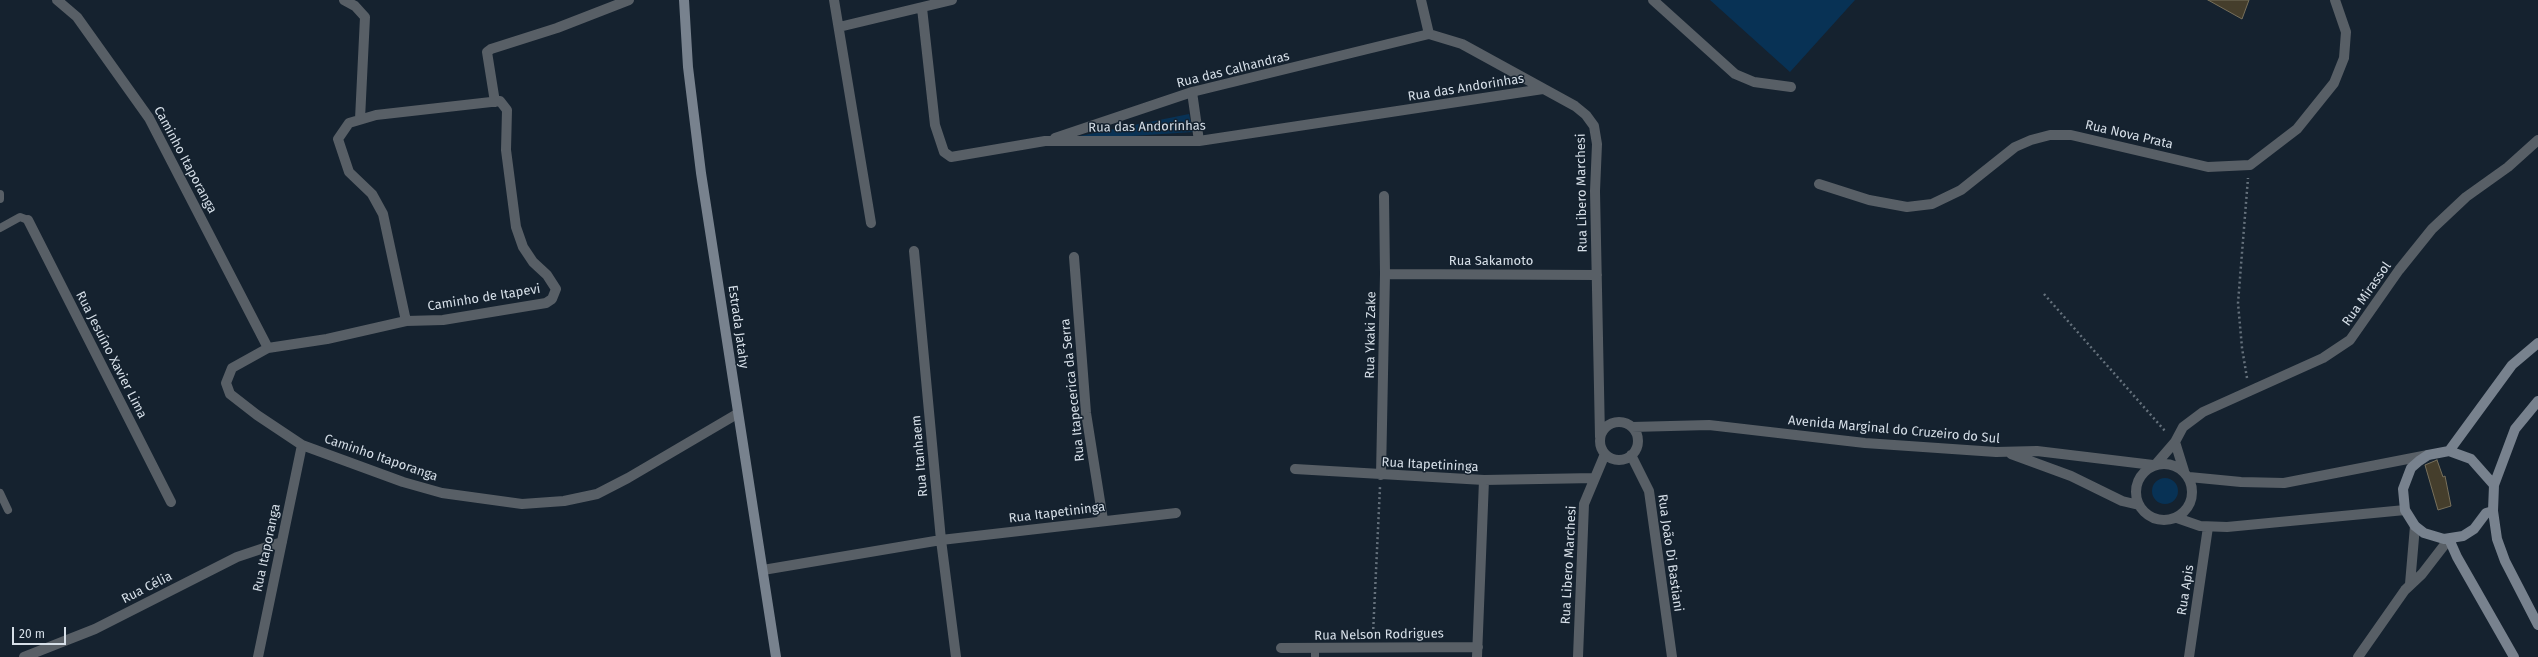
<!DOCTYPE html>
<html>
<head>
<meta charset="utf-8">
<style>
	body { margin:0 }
	#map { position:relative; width:2538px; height:657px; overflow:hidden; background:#15222f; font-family:"Fira Sans",sans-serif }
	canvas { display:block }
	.scale { position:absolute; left:12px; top:627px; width:54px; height:18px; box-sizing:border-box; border:2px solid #d6dfe8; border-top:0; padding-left:5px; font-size:12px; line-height:14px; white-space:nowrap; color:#d6dfe8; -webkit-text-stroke:3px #15222f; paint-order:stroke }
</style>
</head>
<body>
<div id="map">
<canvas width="2538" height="657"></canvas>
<div class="scale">20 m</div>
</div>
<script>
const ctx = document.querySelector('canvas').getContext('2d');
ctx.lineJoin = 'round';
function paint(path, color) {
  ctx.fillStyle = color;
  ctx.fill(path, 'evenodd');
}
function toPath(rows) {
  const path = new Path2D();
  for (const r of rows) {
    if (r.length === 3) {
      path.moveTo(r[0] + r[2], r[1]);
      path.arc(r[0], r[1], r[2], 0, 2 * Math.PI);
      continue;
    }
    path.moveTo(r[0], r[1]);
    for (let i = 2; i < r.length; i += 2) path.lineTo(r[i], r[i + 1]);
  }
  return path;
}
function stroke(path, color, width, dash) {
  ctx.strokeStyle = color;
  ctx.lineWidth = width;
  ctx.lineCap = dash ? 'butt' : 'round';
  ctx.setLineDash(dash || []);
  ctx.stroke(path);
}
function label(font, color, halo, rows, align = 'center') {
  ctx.font = font + ' "Fira Sans",sans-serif';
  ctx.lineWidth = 3;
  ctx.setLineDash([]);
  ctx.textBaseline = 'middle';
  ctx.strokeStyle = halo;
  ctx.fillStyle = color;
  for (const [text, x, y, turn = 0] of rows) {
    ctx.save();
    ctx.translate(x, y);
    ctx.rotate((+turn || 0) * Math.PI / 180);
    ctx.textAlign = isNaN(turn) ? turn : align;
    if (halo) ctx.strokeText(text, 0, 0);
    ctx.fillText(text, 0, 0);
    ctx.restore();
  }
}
paint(toPath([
	[1710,0,1855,0,1790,72],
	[1189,114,1193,132,1055,141],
	[2165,491,13]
]), '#083255');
const building = toPath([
	[2208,0,2249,0,2242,19,2208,0],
	[2437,460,2443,477,2445,476,2451,506,2438,510,2425,465,2437,460]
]);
paint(building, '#453e2c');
stroke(building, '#77705c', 1);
stroke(toPath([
	[2044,294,2165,431],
	[2247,378,2242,348,2238,303,2248,178],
	[1373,634,1380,487]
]), '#65717c', 2.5, [2, 3]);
stroke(toPath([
	[0,194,0,199],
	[0,228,20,217,28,220],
	[0,493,8,510],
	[1315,657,1315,649]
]), '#585f66', 8);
stroke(toPath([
	[57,0,77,17,149,118,268,348],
	[344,0,355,6,365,17,360,119],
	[834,0,871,223],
	[1421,0,1429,34],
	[1653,0,1735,74,1754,82,1791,87],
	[922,8,935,125,944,152,951,157,1045,141,1199,141,1543,89],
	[839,27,952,0],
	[1429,34,1462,44,1575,106,1586,115,1594,126,1597,144,1595,191,1600,437],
	[1192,92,1199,141],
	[495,102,487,52,491,49,557,28,629,0],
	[1055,138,1192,92,1429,34],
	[1819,184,1869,200,1907,207,1932,204,1961,190,2015,147,2031,140,2050,135,2071,135,2208,167,2250,165,2297,129,2334,83,2344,58,2346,32,2335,0],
	[28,220,171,502],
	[914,251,941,540,956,657],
	[1074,257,1086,413,1103,520],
	[1385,274,1597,275],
	[406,321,383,214,372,194,349,172,338,139,349,123,376,115,500,101,507,110,506,150,516,227,523,247,533,262,547,275,556,289,552,299,546,303,443,320,406,321,327,339,268,348,232,368,226,383,230,394,257,415,302,445,403,482,442,493,522,504,564,501,597,494,628,478,737,414],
	[1619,441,19],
	[1632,427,1709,425,1865,443,1996,452,2037,451,2153,465],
	[2175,442,2184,471],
	[2011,454,2071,476,2122,501,2139,505],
	[1631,455,1649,491,1672,657],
	[2164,492,28],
	[2156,464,2175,442,2183,427,2203,412,2323,358,2350,340,2399,270,2432,229,2466,197,2508,167,2538,140],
	[1295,469,1484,480,1595,478],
	[1381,475,1385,274,1384,196],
	[2189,477,2241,482,2284,483,2428,455],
	[2177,518,2200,526,2227,527,2405,510],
	[763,570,941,540,1176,513],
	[2410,584,2415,526],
	[1281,648,1478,647],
	[24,657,95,629,237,557,282,542],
	[258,657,302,445],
	[1477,657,1484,480],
	[1578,657,1584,504,1605,454],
	[2189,657,2208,527],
	[2358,657,2405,590,2422,574,2449,539]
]), '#585f66', 10);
stroke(toPath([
	[684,0,688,67,701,173,776,657],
	[2449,451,2471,459,2494,485,2493,511,2486,513,2474,529,2463,536,2444,539,2424,533,2415,526,2405,510,2403,489,2411,468,2419,461,2428,455,2449,451],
	[2449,451,2512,365,2538,343],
	[2494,485,2515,429,2538,401],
	[2493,511,2497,539,2505,561,2538,625],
	[2449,539,2457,557,2514,657]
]), '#78828e', 10);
label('13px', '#d6dfe8', '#15222f', [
	["Rua das Calhandras",1233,70,-14],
	["Rua das Andorinhas",1466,88,-9],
	["Rua das Andorinhas",1147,127,-1],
	["Rua Nova Prata",2129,135,13],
	["Caminho Itaporanga",185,160,62],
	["Rua Libero Marchesi",1582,193,-91],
	["Rua Sakamoto",1491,261],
	["Rua Mirassol",2367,294,-55],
	["Caminho de Itapevi",484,298,-9],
	["Estrada Jatahy",738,327,82],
	["Rua Ykaki Zake",1371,335,-89],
	["Rua Jesuíno Xavier Lima",111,355,63],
	["Rua Itapecerica da Serra",1073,390,-96],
	["Avenida Marginal do Cruzeiro do Sul",1894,430,5],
	["Rua Itanhaem",920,456,-95],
	["Caminho Itaporanga",381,458,19],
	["Rua Itapetininga",1430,465,3],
	["Rua Itapetininga",1057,513,-7],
	["Rua Itaporanga",267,548,-78],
	["Rua João Di Bastiani",1670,553,82],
	["Rua Libero Marchesi",1569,565,-87],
	["Rua Célia",147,588,-27],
	["Rua Apis",2186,590,-81],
	["Rua Nelson Rodrigues",1379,635,-1]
]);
</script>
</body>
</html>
